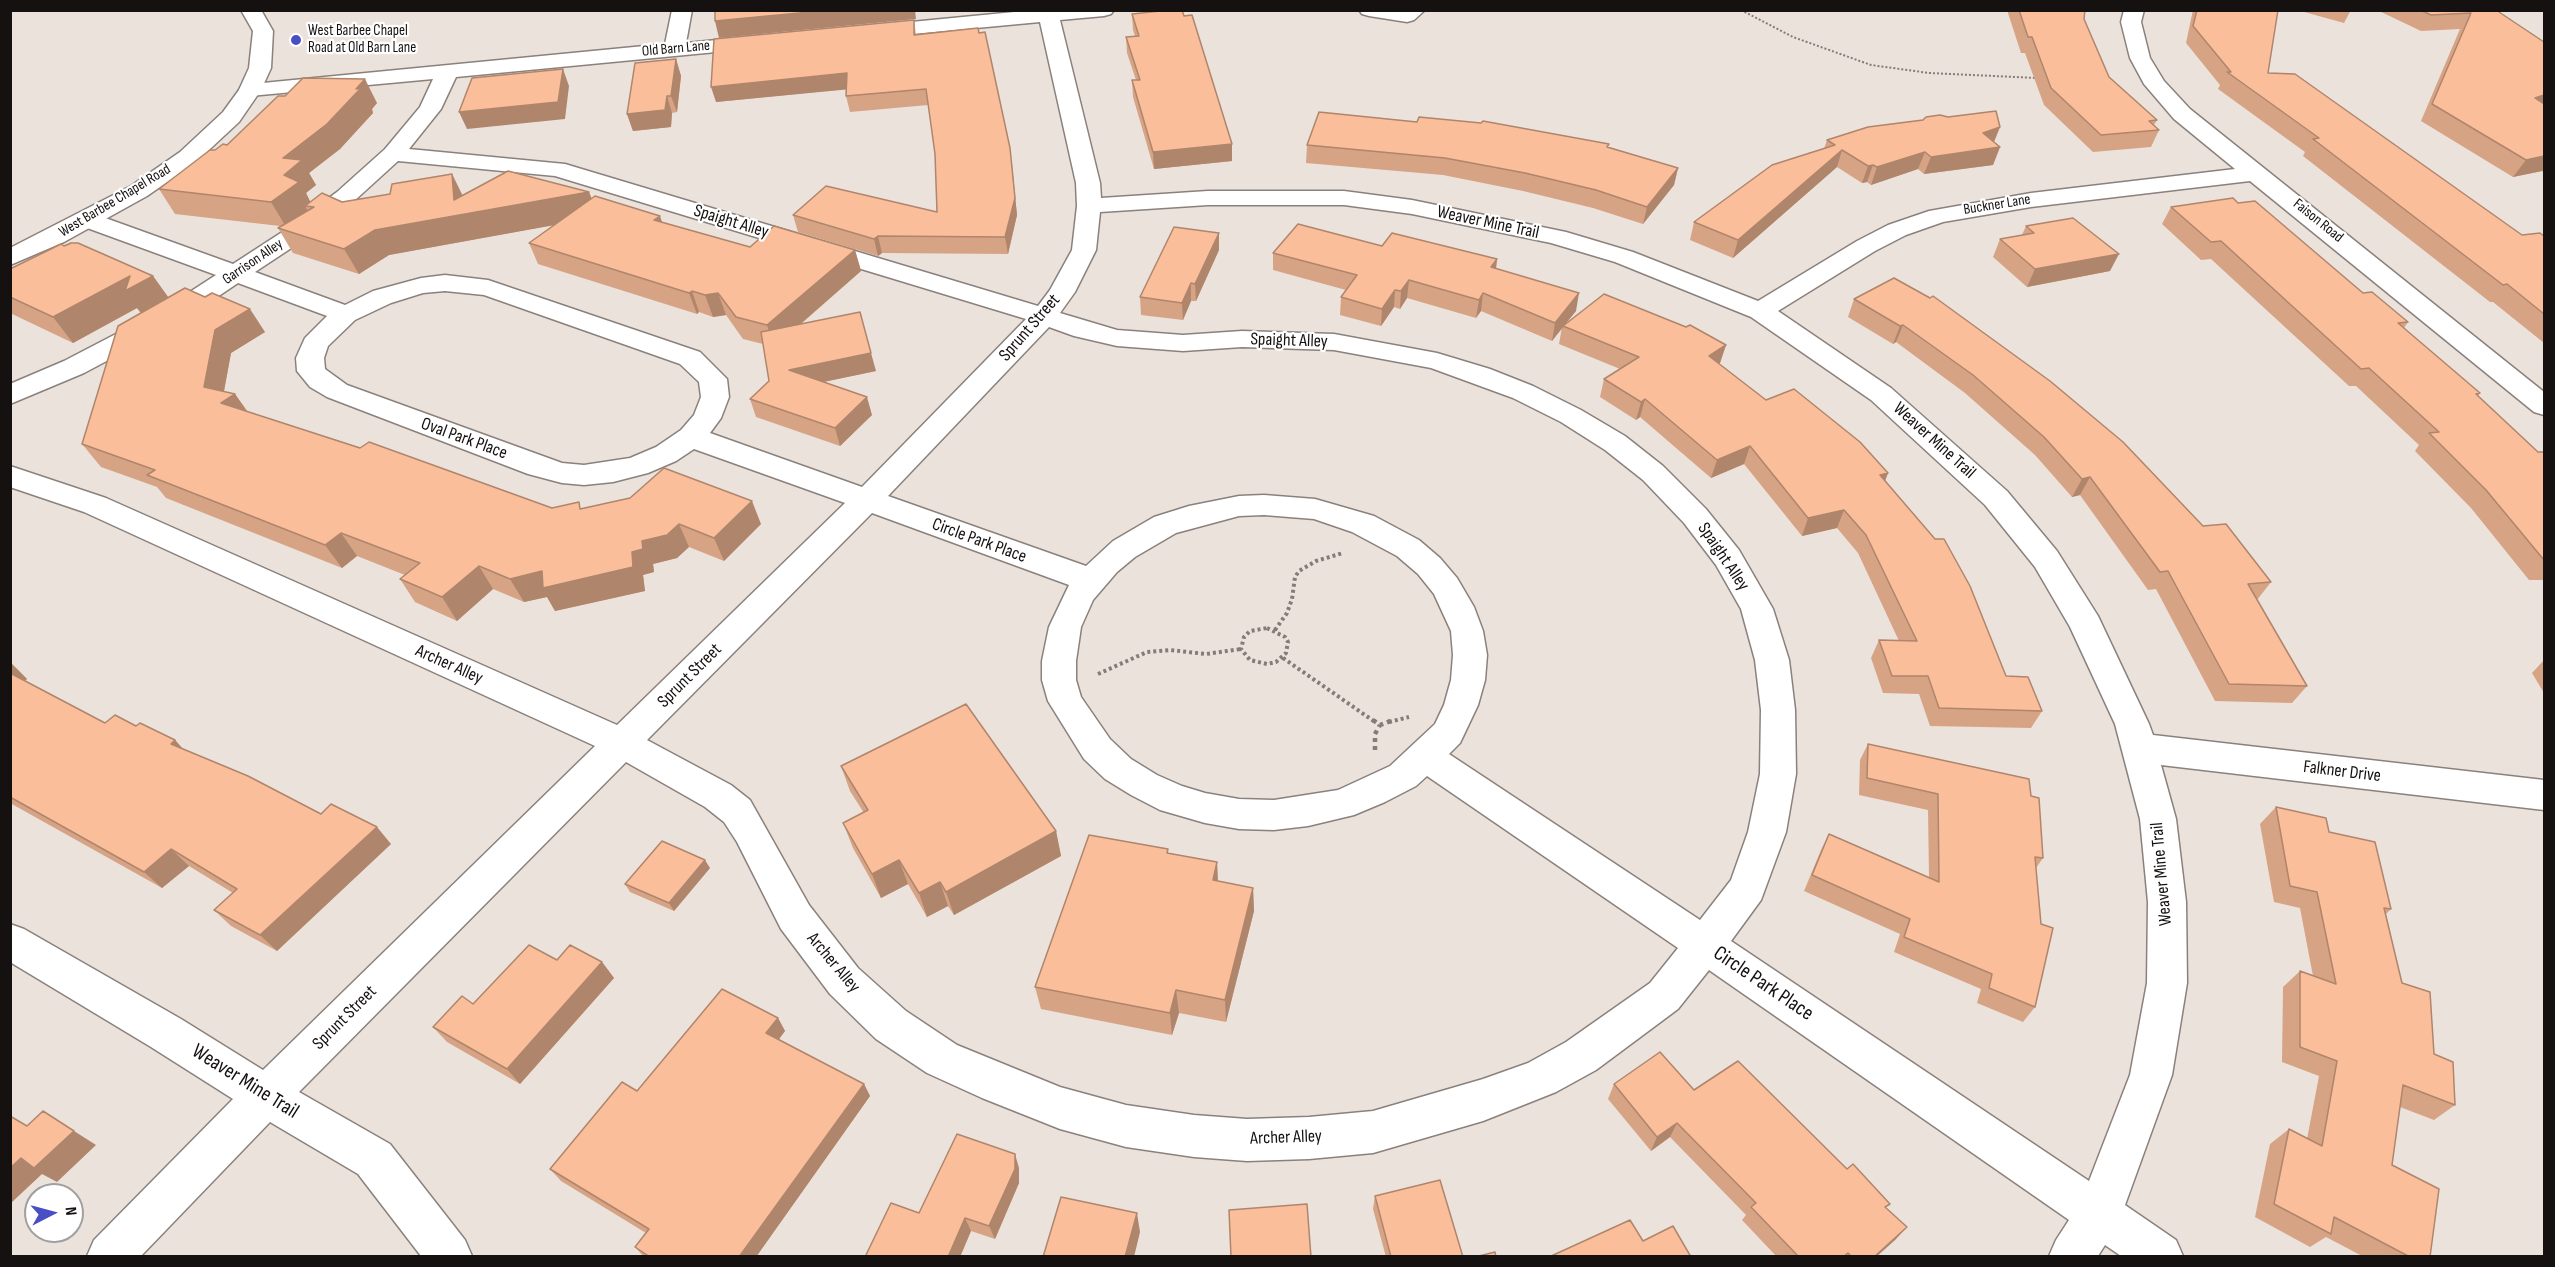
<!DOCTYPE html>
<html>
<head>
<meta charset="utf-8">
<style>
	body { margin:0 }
	#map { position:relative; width:2555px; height:1267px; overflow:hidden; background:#ece2dc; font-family:"Sofia Sans Condensed",sans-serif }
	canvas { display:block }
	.frame { position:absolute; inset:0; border:12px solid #151110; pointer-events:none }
	.north { position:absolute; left:24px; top:1183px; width:60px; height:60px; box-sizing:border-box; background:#fff; border:2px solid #a1a09f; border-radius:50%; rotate:84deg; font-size:16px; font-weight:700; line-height:24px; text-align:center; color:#151110 }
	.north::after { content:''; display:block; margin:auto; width:21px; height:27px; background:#484fc4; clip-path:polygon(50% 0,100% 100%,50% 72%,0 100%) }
</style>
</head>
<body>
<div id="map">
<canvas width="2555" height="1267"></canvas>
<div class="frame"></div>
<div class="north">N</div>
</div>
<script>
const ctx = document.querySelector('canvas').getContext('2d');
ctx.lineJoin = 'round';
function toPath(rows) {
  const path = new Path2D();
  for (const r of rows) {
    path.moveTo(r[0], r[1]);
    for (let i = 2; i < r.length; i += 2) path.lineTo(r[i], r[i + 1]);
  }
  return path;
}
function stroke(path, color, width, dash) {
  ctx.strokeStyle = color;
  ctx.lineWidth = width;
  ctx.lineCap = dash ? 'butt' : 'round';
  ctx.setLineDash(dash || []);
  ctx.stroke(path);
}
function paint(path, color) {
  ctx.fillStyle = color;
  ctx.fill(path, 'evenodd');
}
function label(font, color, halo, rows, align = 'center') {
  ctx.font = font + ' "Sofia Sans Condensed",sans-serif';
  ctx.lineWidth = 4.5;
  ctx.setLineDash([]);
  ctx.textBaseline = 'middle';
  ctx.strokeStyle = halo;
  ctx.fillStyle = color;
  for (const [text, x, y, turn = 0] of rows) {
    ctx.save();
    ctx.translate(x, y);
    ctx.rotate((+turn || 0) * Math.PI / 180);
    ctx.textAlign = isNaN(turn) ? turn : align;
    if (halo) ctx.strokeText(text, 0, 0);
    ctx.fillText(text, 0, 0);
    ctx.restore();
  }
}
const minor = toPath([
	[672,10,692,10,686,43,758,36,765,38,768,42,765,46,758,48,456,77,441,109,409,149,565,164,1038,306,1050,290,1072,250,1077,206,1076,183,1040,22,870,38,863,36,860,32,863,28,870,26,1035,10,1114,10,1111,14,1104,16,1060,20,1100,183,1101,198,1208,191,1344,191,1412,200,1566,232,1633,252,1758,301,1857,241,1888,225,1929,211,2031,193,2235,169,2174,119,2144,84,2130,58,2121,22,2124,10,2144,10,2141,22,2150,58,2164,81,2190,109,2544,392,2544,415,2534,412,2250,181,2031,207,1943,222,1906,235,1875,251,1778,311,1891,388,2007,491,2057,551,2098,616,2149,724,2153,735,2544,780,2544,810,2161,765,2176,819,2186,902,2187,983,2172,1075,2125,1205,2176,1240,2183,1256,2121,1256,2105,1245,2098,1256,2049,1256,2056,1240,2069,1220,1709,970,1678,1009,1596,1070,1556,1092,1483,1121,1373,1153,1309,1159,1247,1161,1194,1157,1126,1147,1060,1129,982,1098,927,1073,876,1039,830,994,781,929,737,842,724,822,705,807,626,762,299,1092,390,1144,465,1240,472,1256,421,1256,358,1174,270,1122,141,1256,87,1256,94,1240,233,1099,151,1047,10,962,10,924,24,929,181,1019,263,1070,595,746,84,512,10,487,10,466,106,498,617,725,845,503,694,449,676,461,648,473,613,482,584,485,562,483,528,474,327,397,310,387,297,371,296,358,305,338,327,316,238,283,180,322,84,373,10,404,10,384,64,361,162,310,216,275,79,225,76,220,79,215,88,213,97,215,233,264,290,227,337,192,385,149,420,107,433,79,250,96,242,95,239,90,242,85,665,44,672,10],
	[398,161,555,176,1026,319,862,487,710,433,721,418,729,397,727,379,700,352,488,280,445,275,421,278,373,291,345,305,255,272,308,237,353,202,398,161],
	[1208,205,1344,205,1412,214,1551,243,1615,262,1751,317,1871,400,1985,505,2035,567,2070,627,2115,724,2140,819,2148,902,2147,983,2130,1075,2089,1181,1731,941,1761,900,1786,832,1796,774,1795,710,1789,660,1773,609,1739,550,1706,509,1663,466,1625,436,1581,410,1533,386,1490,369,1437,353,1334,334,1242,331,1183,335,1117,330,1060,313,1075,292,1096,250,1100,212,1208,205],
	[445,291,484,295,680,364,699,382,701,397,694,415,681,430,656,447,630,458,584,465,562,463,347,385,325,369,324,358,328,346,355,320,391,303,423,293,445,291],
	[1049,327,1074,336,1117,346,1183,351,1242,347,1334,350,1431,368,1513,398,1561,422,1605,450,1643,480,1684,523,1716,565,1741,609,1755,660,1761,710,1760,774,1748,832,1731,880,1700,920,1449,754,1460,743,1478,705,1485,680,1487,655,1483,631,1474,607,1457,578,1440,558,1419,540,1374,516,1315,499,1264,495,1239,496,1189,506,1154,517,1113,541,1086,566,888,496,1049,327],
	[872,513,1069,585,1049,627,1042,661,1042,680,1048,701,1084,759,1105,779,1131,795,1160,810,1205,823,1239,829,1274,830,1308,826,1354,815,1385,802,1416,786,1427,776,1678,948,1650,983,1566,1042,1528,1063,1483,1079,1373,1111,1309,1117,1247,1119,1194,1115,1126,1105,1060,1087,957,1045,906,1011,858,968,809,905,750,800,731,785,647,740,872,513],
	[1264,515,1314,519,1352,532,1397,556,1418,574,1434,594,1451,631,1453,655,1451,680,1444,705,1435,724,1390,766,1338,790,1274,800,1239,799,1205,793,1182,786,1157,775,1131,759,1110,739,1081,697,1076,680,1076,661,1081,627,1093,600,1117,572,1135,557,1176,533,1239,516,1264,515],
	[1359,10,1425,10,1414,20,1407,22,1369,16,1362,14,1359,10]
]);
const tertiary = toPath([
	[241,10,261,10,273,31,271,68,261,90,239,122,196,162,147,196,64,242,10,265,10,248,131,186,180,152,223,112,239,90,249,68,253,31,241,10]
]);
stroke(minor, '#8a817c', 3);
stroke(tertiary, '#8a817c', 3);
stroke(toPath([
	[1741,10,1793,37,1871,65,1929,73,2037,78]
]), '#837c78', 2, [2, 2]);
stroke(toPath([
	[1267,628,1285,637,1288,642,1286,653,1276,662,1267,664,1250,660,1241,649,1244,637,1250,631,1267,628],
	[1275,630,1287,613,1292,599,1295,577,1299,571,1316,561,1343,553],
	[1283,658,1375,722],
	[1098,674,1147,652,1170,650,1206,654,1241,649],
	[1389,722,1409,717]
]), '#837c78', 4, [3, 3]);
stroke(toPath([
	[1373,720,1380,725,1393,720],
	[1375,750,1375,734,1380,725]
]), '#837c78', 4.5, [4, 4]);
paint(minor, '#fff');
paint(tertiary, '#fff');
paint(toPath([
	[2007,10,2085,10,2084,19,2109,77,2157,120,2154,125,2159,130,2151,147,2093,152,2044,105,2025,53,2021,53],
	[2193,10,2278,10,2268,73,2522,235,2544,236,2544,343,2493,302,2490,302,2303,156,2305,152,2218,89,2220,85,2186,43],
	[2297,10,2351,10,2344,23],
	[2377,10,2496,10,2544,42,2544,173,2542,171,2513,177,2421,121,2460,29,2421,31],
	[1132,14,1232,161,1154,169,1133,97,1132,80,1136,80,1127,53,1126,37,1135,36,1133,30],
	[914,20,916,35,1012,164,1017,215,1008,254,882,253,878,256,798,232,793,215,937,212,935,154,928,105,850,112,846,96,846,89,716,102],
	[676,59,681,76,677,112,672,113,671,127,633,131,627,114],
	[377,103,372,109,373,113,340,149,309,173,316,185,306,193,310,202,342,202,390,194,452,174,463,196,589,192,591,198,662,222,750,247,855,250,861,271,801,324,876,371,824,382,872,415,840,446,756,417,750,399,769,381,763,344,743,339,726,315,713,317,699,312,697,314,538,264,529,243,553,225,389,255,359,274,293,253,278,228,280,226,175,214,159,189,215,150],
	[2000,127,1994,142,2000,147,1993,165,1924,174,1918,169,1871,185,1867,182,1862,183,1837,167,1733,258,1690,240,1694,222,1824,149,1827,140],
	[1307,145,1609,147,1678,168,1674,185,1643,224,1593,208,1523,191,1443,175,1306,163],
	[2238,203,2363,293,2408,322,2404,328,2480,393,2478,396,2538,452,2544,452,2544,580,2529,580,2471,508,2415,451,2419,445,2356,386,2349,386,2211,259,2201,260,2162,224,2171,207],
	[2026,226,2110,271,2027,287,1993,257,2000,239,2022,235],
	[1219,233,1219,250,1196,301,1191,301,1183,320,1141,315,1140,297],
	[64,246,153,276,168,297,265,332,231,353,224,391,235,394,248,412,552,508,582,508,761,524,724,561,689,547,677,558,653,564,654,572,643,575,645,591,555,611,547,597,524,602,493,589,457,621,415,602,400,579,405,575,357,556,342,568,166,498,157,487,101,467,82,444,141,313,137,308,73,343,10,313,10,269],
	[1382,246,1497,259,1496,269,1576,311,1565,324,1726,345,1720,363,1719,364,1766,400,1888,473,1885,481,2006,676,2042,711,2031,728,1930,726,1919,694,1883,693,1871,658,1879,640,1899,641,1858,553,1837,528,1802,536,1744,464,1711,478,1640,417,1636,420,1600,397,1604,379,1620,369,1559,344,1562,327,1552,341,1481,311,1476,318,1407,298,1400,309,1394,307,1381,326,1340,315,1341,297,1346,290,1273,270,1273,253],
	[1894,278,2203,526,2271,582,2257,600,2307,686,2292,703,2215,701,2156,589,2148,590,2080,495,2072,497,2035,455,1965,393,1896,342,1893,344,1848,317,1854,299],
	[2544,660,2544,693,2532,673],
	[10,662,27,679,25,681,105,723,136,726,175,740,183,749,321,814,391,844,277,951,231,926,214,910,233,893,189,866,162,888,10,803],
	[1868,744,2031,796,2043,858,2036,868,2035,1007,2023,1022,1977,1003,1981,989,1894,952,1900,934,1804,891,1821,850,1829,834,1929,877,1928,810,1859,795,1860,760],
	[841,766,1056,831,1061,856,954,915,948,906,927,917,908,884,881,898,853,848,843,823,864,813,850,791],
	[2276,807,2329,832,2391,909,2386,914,2402,983,2455,1105,2434,1120,2400,1107,2392,1165,2430,1257,2364,1257,2326,1237,2310,1247,2255,1217,2270,1144,2289,1129,2307,1139,2319,1076,2282,1062,2283,987,2300,971,2313,976,2300,908,2274,902,2260,824],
	[1169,853,1217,862,1218,881,1253,888,1254,911,1226,1022,1179,1013,1172,1035,1041,1009,1035,987],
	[710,868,674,911,630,892,625,884],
	[602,962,614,978,520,1084,447,1042,433,1027,473,1004],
	[778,1018,785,1031,779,1039,864,1084,870,1096,756,1257,644,1257,635,1247,646,1233,561,1181,550,1169,637,1091],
	[1614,1084,1694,1090,1886,1208,1907,1227,1895,1240,1876,1257,1777,1257,1742,1220,1746,1215,1670,1137,1651,1151,1608,1099],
	[1019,1168,1019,1183,995,1239,971,1231,960,1257,919,1213],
	[1375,1196,1463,1257,1386,1257,1373,1209]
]), '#d7a385');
paint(toPath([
	[831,10,915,10,916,19,719,38,715,21],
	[676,59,681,76,677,112,671,96],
	[563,69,569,86,565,119,467,129,459,112],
	[847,73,851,89,716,102,711,87],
	[365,79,377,103,372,109,373,113,340,149,309,173,316,185,306,193,313,207,305,206,308,211,286,227,271,202,284,175,283,158],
	[2544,95,2544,109,2535,98],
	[667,96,672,113,671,127,633,131,627,114],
	[2000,127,1993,144,1983,133],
	[1232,144,1232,161,1154,169,1153,152],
	[2000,147,1993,165,1924,174,1931,157],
	[1010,148,1017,215,1008,254,1005,237],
	[1842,150,1837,167,1733,258,1738,240],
	[1925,152,1918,169,1871,185,1877,167],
	[2544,156,2544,168,2542,171,2513,177,2526,160],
	[1873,165,1867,182,1862,183,1868,166],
	[1678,168,1674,185,1643,224,1647,207],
	[452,174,464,199,589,192,599,217,389,255,359,274,344,249,375,230,454,200],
	[660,216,667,237,654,220],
	[1219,233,1219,250,1196,301,1195,284],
	[878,236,882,253,878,256,874,239],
	[855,250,861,271,774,347,767,325],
	[2119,254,2110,271,2027,287,2035,269],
	[1497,259,1495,277,1491,267],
	[130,276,153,276,171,301,144,317,137,308,73,343,53,317],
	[1409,280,1407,298,1400,309,1401,291],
	[1191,283,1191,301,1183,320,1182,303],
	[1395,290,1394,307,1381,326,1382,309],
	[692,291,699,312,697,314,689,293],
	[718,293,726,315,713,317,705,295],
	[1483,293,1481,311,1476,318,1479,300],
	[1579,293,1576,311,1552,341,1555,323],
	[250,309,265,332,231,353,222,402,235,394,251,417,222,405,204,387,215,330],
	[1903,325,1896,342,1893,344,1900,326],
	[1726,345,1720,363,1704,374,1709,356],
	[871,353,876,371,794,388,789,370],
	[867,397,872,415,840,446,835,428],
	[1645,399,1640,417,1636,420,1641,402],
	[1750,446,1744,464,1711,478,1717,460],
	[1888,473,1881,491,1880,475],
	[2090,477,2080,495,2072,497,2082,479],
	[752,501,761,524,724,561,714,538],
	[1844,510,1837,528,1802,536,1808,518],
	[679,524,689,547,677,558,653,564,654,572,643,575,645,591,555,611,547,597,524,602,510,579,642,541],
	[341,533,357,556,342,568,325,545],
	[479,566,493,589,457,621,442,597],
	[10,662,27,679,18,685,10,678],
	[175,740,191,758,171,744],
	[377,827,391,844,277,951,260,935],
	[1056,831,1061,856,954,915,946,892],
	[171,849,189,866,162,888,144,872],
	[705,860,710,868,674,911,669,903],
	[899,860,908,884,881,898,872,874],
	[1217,862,1218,886,1213,880],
	[940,882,948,906,927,917,919,893],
	[1253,888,1254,911,1226,1022,1225,1000],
	[602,962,614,978,520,1084,507,1069],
	[1176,990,1179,1013,1172,1035,1170,1013],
	[778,1018,785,1031,774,1046,766,1033],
	[864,1084,870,1096,756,1257,739,1257],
	[1677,1123,1670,1137,1651,1151,1657,1137],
	[74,1131,96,1145,57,1182,42,1174,10,1204,10,1168,21,1158],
	[1015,1154,1019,1168,1019,1183,995,1239,989,1226],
	[1137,1213,1140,1232,1134,1257,1125,1257],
	[965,1218,971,1231,960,1257,948,1257],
	[1907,1227,1895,1240,1876,1257,1874,1257]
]), '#af856c');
const building = toPath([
	[715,10,831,10,715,21,715,10],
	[1170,10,1182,10,1184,16,1192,15,1232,144,1153,152,1132,80,1140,80,1126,37,1139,36,1132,14,1170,10],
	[2019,10,2085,10,2084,19,2109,77,2157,120,2149,121,2159,130,2101,135,2051,88,2032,37,2028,37,2019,10],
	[2197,10,2278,10,2268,73,2295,74,2522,235,2540,233,2544,236,2544,314,2507,284,2503,285,2313,139,2319,138,2227,72,2231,72,2193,26,2197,10],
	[2420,10,2496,10,2544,42,2544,95,2535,98,2544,104,2544,156,2526,160,2432,104,2471,13,2431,15,2420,10],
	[914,20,914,35,978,28,979,33,985,32,1010,148,1015,198,1005,237,878,236,874,239,793,215,826,186,937,212,935,154,926,89,846,96,847,73,711,87,714,39,914,20],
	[676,59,671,96,667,96,665,110,627,114,635,63,676,59],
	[563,69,558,102,459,112,472,78,563,69],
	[303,78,365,79,356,89,361,88,327,124,283,158,302,160,284,175,299,182,271,202,159,189,210,150,215,150,223,144,227,145,278,96,285,96,303,78],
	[1996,111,2000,127,1983,133,2000,147,1931,157,1925,152,1877,167,1873,165,1868,166,1842,150,1738,240,1694,222,1772,165,1835,145,1827,140,1868,127,1923,120,1926,117,1940,115,1948,117,1996,111],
	[1319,112,1417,122,1419,117,1481,123,1483,121,1609,144,1607,147,1678,168,1647,207,1596,190,1525,173,1445,158,1307,145,1319,112],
	[508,171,589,192,375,230,344,249,278,228,314,207,305,206,322,193,342,202,390,194,392,184,452,174,454,200,508,171],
	[595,196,660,216,654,220,750,247,774,226,855,250,767,325,736,317,718,293,705,295,692,291,689,293,529,243,595,196],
	[2233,198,2238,203,2255,201,2363,293,2372,292,2408,322,2398,323,2480,393,2476,394,2538,452,2544,452,2544,560,2486,490,2429,433,2439,432,2369,368,2361,369,2221,241,2211,242,2171,207,2233,198],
	[2073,218,2119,254,2035,269,2000,239,2034,233,2026,226,2073,218],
	[1298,224,1382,246,1392,233,1497,259,1491,267,1579,293,1555,323,1483,293,1479,300,1409,280,1401,291,1395,290,1382,309,1341,297,1357,275,1273,253,1298,224],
	[1174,227,1219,233,1195,284,1191,283,1182,303,1140,297,1174,227],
	[71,243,78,243,153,276,125,291,130,276,53,317,10,297,10,269,61,244,64,246,71,243],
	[1894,278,1930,298,1933,296,2050,381,2123,442,2203,526,2226,524,2271,582,2248,584,2307,686,2229,684,2168,571,2160,572,2090,477,2082,479,2044,437,1973,375,1903,325,1900,326,1854,299,1894,278],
	[185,288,205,297,212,293,250,309,215,330,204,387,235,394,221,403,360,448,369,442,552,508,579,502,580,509,630,498,664,468,752,501,714,538,679,524,667,535,642,541,643,549,632,552,633,567,543,588,542,571,510,579,479,566,442,597,400,579,420,563,341,533,325,545,147,475,155,470,82,444,118,326,185,288],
	[1604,294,1686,327,1690,325,1726,345,1709,356,1766,400,1794,389,1860,442,1888,473,1880,475,1935,539,1944,539,1970,586,2006,676,2028,677,2042,711,1939,708,1928,676,1892,676,1879,640,1917,641,1866,535,1844,510,1808,518,1750,446,1717,460,1645,399,1641,402,1604,379,1639,357,1563,326,1604,294],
	[860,312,871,353,789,370,867,397,835,428,750,399,769,381,761,332,860,312],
	[10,673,105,723,115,715,136,726,140,723,175,740,171,744,248,776,321,814,331,804,377,827,260,935,214,910,237,889,171,849,144,872,10,797,10,673],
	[966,704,1056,831,946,892,940,882,919,893,899,860,872,874,843,823,868,810,841,766,966,704],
	[1868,744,2029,779,2031,796,2039,798,2043,858,2035,857,2041,924,2053,928,2035,1007,1989,988,1992,974,1904,937,1910,919,1812,875,1829,834,1939,882,1938,794,1867,778,1868,744],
	[2276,807,2326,818,2329,832,2375,842,2391,909,2384,908,2402,983,2430,992,2434,1054,2453,1062,2455,1105,2403,1085,2392,1165,2439,1189,2430,1257,2410,1257,2334,1217,2331,1234,2274,1204,2289,1129,2322,1146,2337,1061,2300,1047,2300,971,2336,984,2317,892,2290,886,2276,807],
	[1089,835,1168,849,1167,853,1217,862,1213,880,1253,888,1225,1000,1176,990,1170,1013,1035,987,1089,835],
	[662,841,705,860,669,903,625,884,662,841],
	[529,945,557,960,570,945,602,962,507,1069,433,1027,462,996,473,1004,529,945],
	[722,989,778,1018,766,1033,864,1084,739,1257,650,1257,635,1247,649,1229,550,1169,622,1082,637,1091,722,989],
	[1660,1052,1694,1090,1738,1061,1847,1169,1853,1164,1890,1204,1885,1207,1907,1227,1874,1257,1852,1257,1848,1253,1843,1257,1799,1257,1751,1207,1756,1203,1677,1123,1657,1137,1614,1084,1660,1052],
	[43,1111,74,1131,34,1168,21,1158,10,1168,10,1116,27,1126,43,1111],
	[957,1134,1015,1154,1015,1169,989,1226,965,1218,948,1257,865,1257,891,1203,919,1213,957,1134],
	[1440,1180,1463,1257,1391,1257,1375,1196,1440,1180],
	[1061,1197,1137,1213,1125,1257,1043,1257,1061,1197],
	[1307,1204,1311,1257,1231,1257,1229,1210,1307,1204],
	[1630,1220,1643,1241,1673,1226,1691,1257,1549,1257,1630,1220],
	[1495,1252,1496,1257,1475,1257,1495,1252]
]);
paint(building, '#fabe9b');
stroke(building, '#af856c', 1.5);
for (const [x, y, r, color] of [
	[296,40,6,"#484fc4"]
]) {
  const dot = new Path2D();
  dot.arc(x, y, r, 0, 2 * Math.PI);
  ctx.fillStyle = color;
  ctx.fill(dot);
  stroke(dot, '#fff', 2);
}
label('15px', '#151110', '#fff', [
	["West Barbee Chapel",308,31],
	["Road at Old Barn Lane",308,48]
], 'left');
label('15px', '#151110', '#fff', [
	["Old Barn Lane",676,49,-5],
	["West Barbee Chapel Road",115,201,-31],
	["Buckner Lane",1997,205,-9],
	["Faison Road",2318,221,39],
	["Garrison Alley",253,262,-34]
]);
label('18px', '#151110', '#fff', [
	["Spaight Alley",731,222,17],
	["Weaver Mine Trail",1488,223,12],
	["Sprunt Street",1030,328,-49],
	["Spaight Alley",1289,341,2],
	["Oval Park Place",464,439,20],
	["Weaver Mine Trail",1934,441,42],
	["Circle Park Place",979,541,20],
	["Spaight Alley",1723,557,56],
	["Archer Alley",449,665,24],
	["Sprunt Street",690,676,-45],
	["Falkner Drive",2342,772,7],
	["Weaver Mine Trail",2162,874,-95],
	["Archer Alley",833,963,50],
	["Sprunt Street",345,1018,-45],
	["Archer Alley",1286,1138,-2]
]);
label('21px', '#151110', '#fff', [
	["Circle Park Place",1763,984,34],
	["Weaver Mine Trail",245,1082,32]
]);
</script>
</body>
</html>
